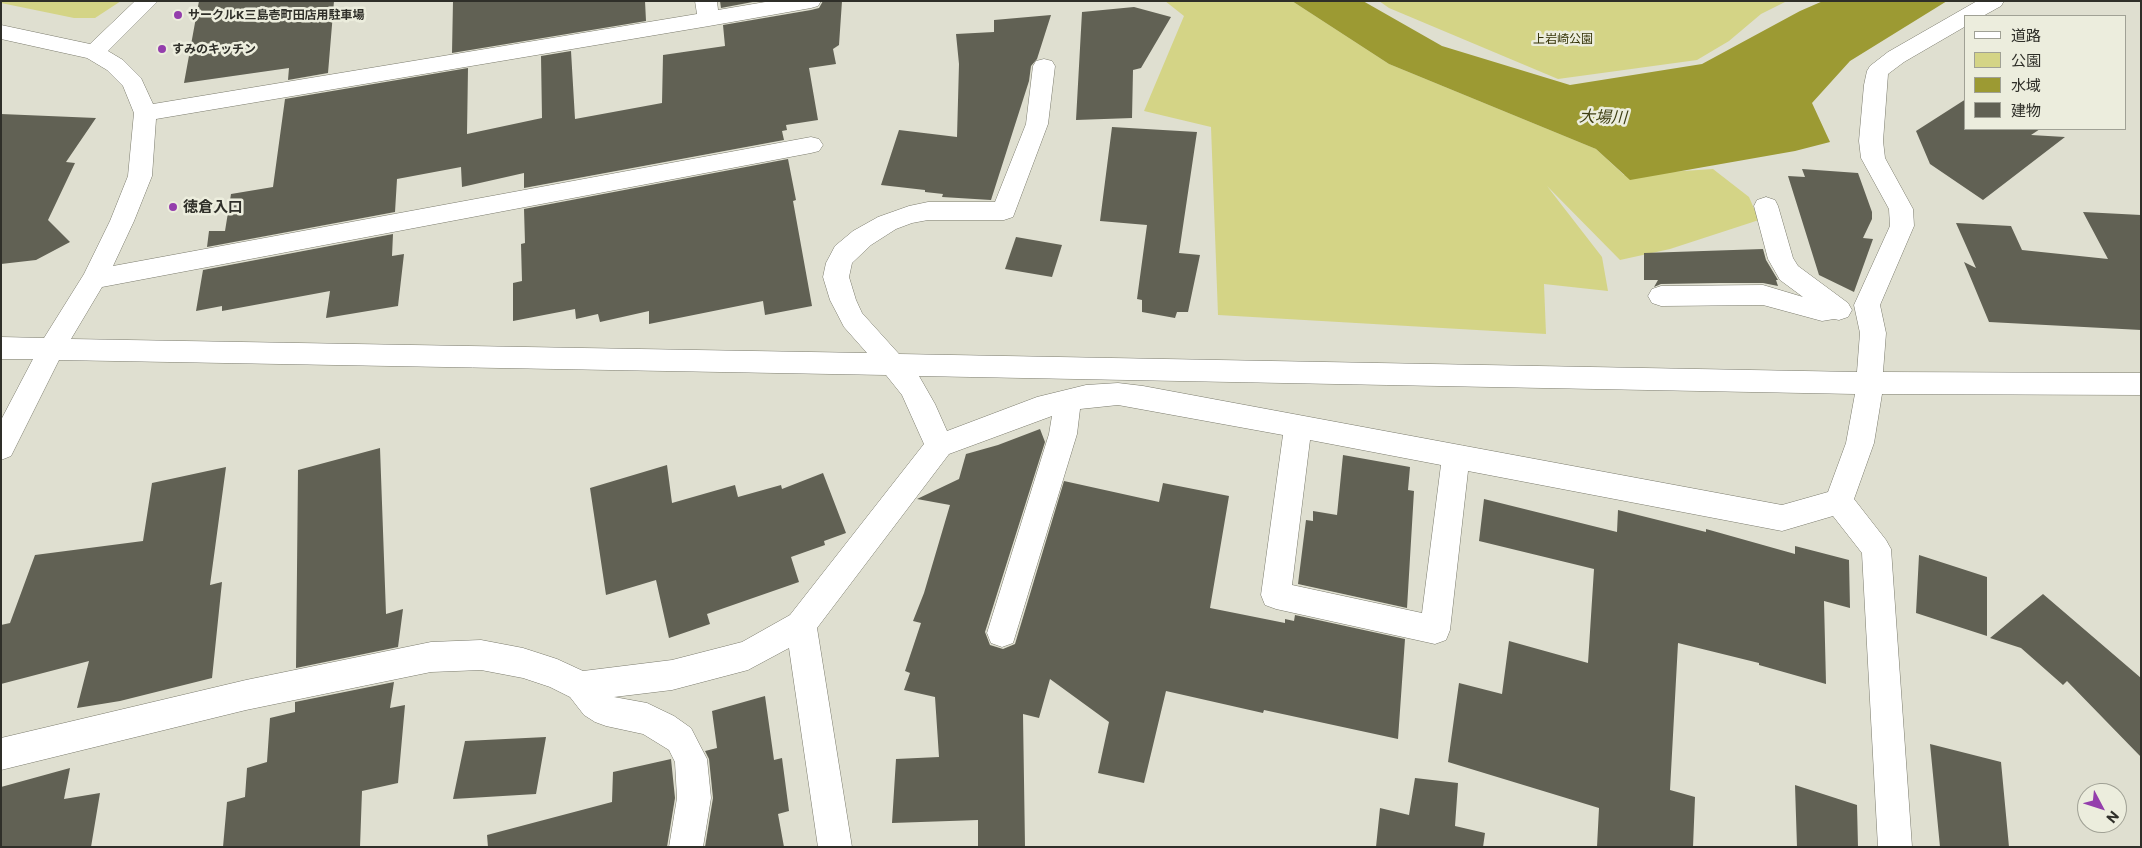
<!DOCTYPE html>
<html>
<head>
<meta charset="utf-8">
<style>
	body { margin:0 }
	#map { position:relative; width:2142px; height:848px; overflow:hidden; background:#dfdfd0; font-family:Commissioner,"Noto Sans JP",sans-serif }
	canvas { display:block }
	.frame { position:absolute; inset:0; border:2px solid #2f2f29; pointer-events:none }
	.legend { position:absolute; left:1964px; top:15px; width:162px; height:115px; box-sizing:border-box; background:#eceddd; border:1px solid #a0a195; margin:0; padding:6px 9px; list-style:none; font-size:15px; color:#2f2f29 }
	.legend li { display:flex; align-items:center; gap:10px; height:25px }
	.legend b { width:25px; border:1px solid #a0a195 }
	.north { position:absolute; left:2077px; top:783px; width:50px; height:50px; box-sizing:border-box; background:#eceddd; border:1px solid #a0a195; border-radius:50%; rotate:130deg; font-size:14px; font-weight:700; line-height:20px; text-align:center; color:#2f2f29 }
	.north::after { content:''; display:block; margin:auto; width:18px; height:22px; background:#943eac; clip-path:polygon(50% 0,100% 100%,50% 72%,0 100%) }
</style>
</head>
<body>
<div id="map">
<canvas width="2142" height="848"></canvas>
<div class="frame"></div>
<ul class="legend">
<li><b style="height:6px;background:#fff"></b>道路</li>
<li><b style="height:14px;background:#d4d486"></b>公園</li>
<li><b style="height:14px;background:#9c9a33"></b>水域</li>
<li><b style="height:14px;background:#616154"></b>建物</li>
</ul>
<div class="north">N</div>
</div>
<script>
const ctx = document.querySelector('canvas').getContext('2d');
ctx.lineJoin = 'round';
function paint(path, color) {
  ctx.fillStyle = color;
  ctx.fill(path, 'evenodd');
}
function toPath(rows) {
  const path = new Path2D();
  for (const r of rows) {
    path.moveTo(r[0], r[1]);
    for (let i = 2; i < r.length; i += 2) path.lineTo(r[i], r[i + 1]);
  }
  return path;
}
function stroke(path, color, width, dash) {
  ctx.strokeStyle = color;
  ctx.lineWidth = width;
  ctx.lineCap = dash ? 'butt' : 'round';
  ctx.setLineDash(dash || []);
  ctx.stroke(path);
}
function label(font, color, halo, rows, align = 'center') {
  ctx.font = font + ' Commissioner,"Noto Sans JP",sans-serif';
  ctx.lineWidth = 5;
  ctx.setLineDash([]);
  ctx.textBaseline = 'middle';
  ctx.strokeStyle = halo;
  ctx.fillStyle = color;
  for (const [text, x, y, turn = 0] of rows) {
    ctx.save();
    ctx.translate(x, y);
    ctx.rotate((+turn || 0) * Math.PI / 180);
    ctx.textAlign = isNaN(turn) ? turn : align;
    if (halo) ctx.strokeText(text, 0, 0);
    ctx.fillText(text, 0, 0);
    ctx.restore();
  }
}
paint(toPath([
	[1,1,121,1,95,18,74,18,1,3],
	[1165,1,1292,1,1389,64,1596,149,1624,175,1713,169,1749,197,1759,220,1670,249,1620,260,1547,186,1602,257,1608,291,1544,284,1546,334,1218,315,1211,127,1144,111,1184,16],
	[1379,1,1787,1,1761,14,1729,41,1697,60,1558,79,1389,8]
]), '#d4d486');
paint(toPath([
	[1292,1,1363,1,1442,46,1570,85,1702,64,1800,11,1823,1,1947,1,1850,61,1812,103,1830,142,1795,151,1630,180,1596,149,1389,64]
]), '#9c9a33');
paint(toPath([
	[199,1,334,1,328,73,288,80,289,68,184,83],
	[453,1,645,1,646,21,452,53],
	[720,1,758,1,721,8],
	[823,1,842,1,839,45,833,49,836,64,809,68,818,120,786,125,787,130,782,131,784,140,524,188,524,173,462,187,461,167,397,179,395,212,207,247,209,231,225,231,231,194,273,187,285,99,468,68,467,134,542,118,541,56,571,51,575,119,662,103,663,55,725,46,723,25,811,10,819,8],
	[1134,7,1171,17,1141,68,1133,70,1132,118,1076,120,1082,12],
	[1051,15,1037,59,1031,66,1029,81,991,200,942,197,943,194,925,192,925,190,881,185,899,130,957,137,959,64,956,34,994,32,994,20],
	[1966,99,1966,129,2040,129,2031,135,2065,137,1983,200,1930,164,1916,131],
	[1,114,96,118,66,162,75,163,48,220,70,242,36,260,1,264],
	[1112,127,1197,132,1179,253,1200,255,1188,312,1177,312,1175,318,1142,312,1142,300,1137,299,1147,225,1100,221],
	[788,159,796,200,793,201,812,306,765,315,763,301,649,324,649,311,600,322,598,314,576,319,575,309,513,321,513,283,522,281,521,244,525,243,524,209],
	[1802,169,1858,173,1872,212,1872,219,1863,238,1873,239,1854,292,1819,275,1788,176,1805,177],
	[2083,212,2141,215,2141,330,1989,322,1964,262,1976,268,1956,223,2011,226,2022,250,2108,259],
	[393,234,392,256,404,254,398,306,326,318,330,291,222,311,222,306,196,311,203,270],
	[1016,237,1062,245,1052,277,1005,269],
	[1763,249,1766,260,1778,280,1776,280,1778,286,1763,283,1719,283,1661,284,1654,287,1658,280,1644,280,1644,253],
	[1040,429,1045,442,985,632,990,645,1003,649,1015,644,1064,481,1159,502,1163,483,1229,496,1210,608,1285,623,1285,619,1294,621,1295,615,1405,639,1398,739,1264,710,1263,713,1166,691,1144,783,1098,773,1109,722,1050,679,1039,718,1023,714,1025,847,978,847,978,820,892,823,896,759,939,757,935,697,904,690,910,673,905,671,921,623,913,621,924,593,950,505,917,499,959,479,966,454,998,445],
	[380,448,386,614,403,609,398,647,296,668,298,470],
	[1343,455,1410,467,1408,490,1414,491,1407,608,1298,584,1306,520,1313,521,1313,511,1337,515],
	[667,465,672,503,735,485,738,497,781,485,782,489,823,473,846,533,824,541,825,545,791,557,799,582,707,614,710,624,669,638,656,580,606,595,590,488],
	[226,467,210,585,222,582,212,678,120,701,77,708,89,661,1,684,1,625,10,623,35,555,143,541,152,483],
	[1484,499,1617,532,1618,510,1706,532,1706,529,1795,554,1795,546,1849,560,1850,608,1824,601,1826,684,1759,665,1759,663,1678,643,1670,790,1695,797,1693,847,1597,847,1599,808,1448,762,1459,683,1502,694,1509,641,1588,663,1594,569,1479,541],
	[1919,555,1987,577,1987,636,1916,613],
	[2043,594,2141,678,2141,757,2067,681,2063,685,2021,648,1990,638],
	[394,682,390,708,405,705,398,783,362,791,360,847,223,847,227,802,245,797,247,768,267,762,270,718,295,712,295,702],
	[765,696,774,760,782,758,789,811,778,814,784,847,705,847,713,798,709,759,705,751,717,748,712,711],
	[546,737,536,794,453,799,465,741],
	[1930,744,2001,762,2009,847,1940,847],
	[671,759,675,798,667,847,488,847,487,835,612,802,613,772],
	[70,768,64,799,100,793,91,847,1,847,1,787],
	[1415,778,1458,783,1455,826,1485,833,1483,847,1376,847,1380,808,1409,815],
	[1795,785,1857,805,1858,847,1797,847]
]), '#616154');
const minor = toPath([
	[135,1,158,1,108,51,123,60,141,78,153,104,697,14,695,1,717,1,718,10,771,1,821,1,818,6,811,8,709,26,156,119,152,176,134,221,113,266,811,137,819,139,823,145,819,151,811,153,102,287,71,339,867,353,844,327,830,300,823,277,826,263,835,246,853,231,878,217,909,206,928,202,995,202,1026,124,1033,66,1036,61,1044,59,1052,61,1055,66,1048,124,1013,217,1004,220,928,220,912,223,896,229,871,245,852,263,849,277,856,300,862,313,899,354,1857,372,1860,333,1854,305,1890,226,1889,209,1861,158,1859,141,1864,85,1867,71,1870,66,1888,52,1977,1,2004,1,2001,6,1983,16,1966,16,1966,26,1904,62,1888,74,1883,141,1885,158,1913,209,1914,226,1880,305,1886,333,1883,372,2141,373,2141,395,1882,394,1874,443,1854,499,1886,540,1891,549,1912,847,1878,847,1862,553,1833,516,1782,531,1468,471,1450,630,1446,640,1435,644,1276,609,1265,605,1261,595,1283,435,1118,405,1080,409,1077,434,1013,643,1002,647,991,643,987,633,1049,434,1052,416,949,454,817,628,852,847,818,847,789,648,748,670,672,690,614,697,647,703,674,716,691,728,707,759,711,798,703,847,669,847,677,798,675,762,669,750,643,734,606,726,595,722,584,715,570,697,550,687,523,678,481,670,431,672,246,710,1,770,1,738,246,680,431,642,481,640,523,648,557,659,583,671,672,660,742,642,790,615,924,444,902,395,886,375,59,360,11,456,1,460,1,420,33,359,1,359,1,337,44,338,84,274,110,221,128,176,134,113,123,86,107,70,87,58,1,39,1,25,90,44,135,1],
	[919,376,1855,394,1846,443,1828,492,1782,505,1143,386,1118,383,1086,385,1037,397,947,431,935,404,919,376],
	[1310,440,1441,465,1422,613,1292,585,1310,440],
	[1766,197,1775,200,1778,206,1793,258,1798,266,1848,303,1852,310,1848,317,1839,320,1834,319,1822,321,1763,305,1661,306,1652,303,1648,296,1652,289,1661,286,1763,285,1803,297,1780,280,1768,259,1754,206,1757,200,1766,197]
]);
stroke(minor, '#7b7b6d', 1);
paint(minor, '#fff');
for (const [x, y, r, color] of [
	[178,15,5,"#943eac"],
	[162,49,5,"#943eac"],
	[173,207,5,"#943eac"]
]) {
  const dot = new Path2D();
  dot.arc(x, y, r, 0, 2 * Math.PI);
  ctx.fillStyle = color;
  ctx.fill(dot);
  stroke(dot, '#eceddd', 2);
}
label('bold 12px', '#2f2f29', '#eceddd', [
	["サークルK三島壱町田店用駐車場",188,15],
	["すみのキッチン",172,49]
], 'left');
label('12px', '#343307', '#eceddd', [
	["上岩崎公園",1563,39]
]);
label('bold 15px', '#2f2f29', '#eceddd', [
	["徳倉入口",183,207]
], 'left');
label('italic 16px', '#3e3e13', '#eceddd', [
	["大場川",1603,117,2]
]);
</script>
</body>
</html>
